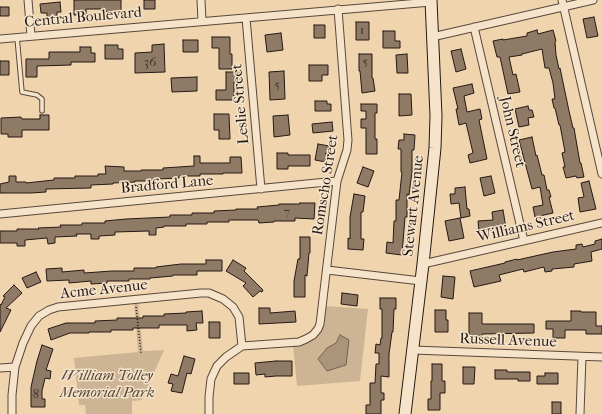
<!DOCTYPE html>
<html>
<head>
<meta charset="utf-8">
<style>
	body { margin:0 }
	canvas { display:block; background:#f0d4ae }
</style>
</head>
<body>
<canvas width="602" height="414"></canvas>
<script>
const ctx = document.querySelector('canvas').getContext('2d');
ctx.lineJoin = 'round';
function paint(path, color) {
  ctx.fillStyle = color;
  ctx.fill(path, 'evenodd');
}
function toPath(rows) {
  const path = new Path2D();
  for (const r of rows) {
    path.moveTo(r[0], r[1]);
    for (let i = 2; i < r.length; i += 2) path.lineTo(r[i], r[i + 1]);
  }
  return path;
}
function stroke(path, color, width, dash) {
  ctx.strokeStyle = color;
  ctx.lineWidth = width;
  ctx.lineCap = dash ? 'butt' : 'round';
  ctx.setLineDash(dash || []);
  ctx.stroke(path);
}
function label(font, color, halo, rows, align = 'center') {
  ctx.font = font + ' "IM FELL French Canon",serif';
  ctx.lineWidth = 3;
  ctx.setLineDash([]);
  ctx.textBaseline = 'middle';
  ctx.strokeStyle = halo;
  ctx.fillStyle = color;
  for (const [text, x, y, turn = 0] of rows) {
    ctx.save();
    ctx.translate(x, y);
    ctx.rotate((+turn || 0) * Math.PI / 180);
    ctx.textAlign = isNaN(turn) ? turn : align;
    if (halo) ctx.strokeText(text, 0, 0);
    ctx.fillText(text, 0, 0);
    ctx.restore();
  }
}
paint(toPath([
	[134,301,138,301,143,351,164,350,142,400,132,401,132,414,86,414,85,405,79,405,74,358,138,352],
	[325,306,368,309,360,381,297,386,293,345,306,343,319,333]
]), '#cdb494');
const water = toPath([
	[340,335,349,340,346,365,327,371,318,359,327,348,336,343,340,335]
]);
paint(water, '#ab947a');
stroke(water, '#756352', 1);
const building = toPath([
	[74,0,121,0,121,12,101,12,101,9,86,9,86,15,74,15,74,0],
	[144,0,155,0,155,9,144,9,144,0],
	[60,2,61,12,57,12,57,18,47,19,47,13,41,13,40,4,60,2],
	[0,7,9,7,9,16,0,16,0,7],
	[594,17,598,36,587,38,583,19,594,17],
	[356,22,369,22,369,40,356,40,356,22],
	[314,25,325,25,325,38,314,38,314,25],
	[537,30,538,34,553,30,556,41,555,42,556,55,559,69,560,68,569,111,573,128,574,128,580,163,581,163,584,177,577,178,576,176,566,178,563,167,565,167,562,153,565,152,560,125,559,125,555,108,554,108,552,99,555,99,553,83,549,68,545,68,542,49,522,54,522,55,509,57,513,75,516,74,520,92,508,94,500,57,497,57,493,41,503,39,503,40,527,36,527,33,537,30],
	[383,31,395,31,395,41,400,41,400,48,383,48,383,31],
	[281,33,283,50,267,52,265,35,281,33],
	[212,37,230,37,230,54,232,54,232,69,219,69,219,48,212,48,212,37],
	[183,40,198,40,198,52,183,52,183,40],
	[164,44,165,72,135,73,135,53,152,52,152,45,164,44],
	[105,45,118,45,118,49,123,49,123,59,105,59,105,45],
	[80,47,91,47,91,53,95,53,95,62,71,62,71,65,37,66,37,77,26,77,26,59,49,59,49,52,80,52,80,47],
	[461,49,466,69,456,72,451,51,461,49],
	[359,54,372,54,372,78,373,78,375,91,362,93,360,71,359,71,359,54],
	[407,54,408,73,397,73,396,55,407,54],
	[0,61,9,61,9,75,0,75,0,61],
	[309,65,328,65,328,75,322,75,322,81,309,81,309,65],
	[284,71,285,99,270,100,269,72,284,71],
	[226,72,241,72,241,82,234,82,234,100,216,100,216,90,226,90,226,72],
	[197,77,197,91,172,92,171,78,197,77],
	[472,84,474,93,464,96,467,112,480,109,482,119,479,120,487,159,470,163,468,155,473,153,466,123,459,125,456,109,458,109,453,88,472,84],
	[399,94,411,94,412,115,399,116,399,94],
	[315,101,327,101,327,104,331,104,331,111,315,111,315,101],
	[361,104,377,104,377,113,375,113,375,139,377,139,377,154,366,154,366,128,361,128,361,119,366,119,366,111,361,111,361,104],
	[528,106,529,110,532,110,534,117,528,118,529,125,519,127,515,109,528,106],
	[214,114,229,114,230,139,219,139,219,130,214,130,214,114],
	[40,115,49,115,49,130,22,130,22,137,8,137,8,134,1,134,1,118,21,117,22,119,40,119,40,115],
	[288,115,290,135,274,137,273,116,288,115],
	[332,122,333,131,313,133,312,124,332,122],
	[404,134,415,135,414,150,412,150,412,172,409,195,407,194,407,217,405,217,402,255,386,253,387,242,393,243,394,221,396,221,396,200,399,200,402,172,401,172,401,149,398,149,399,140,404,140,404,134],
	[532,137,536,156,537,155,542,175,544,175,547,190,549,190,551,197,549,197,553,213,535,217,533,207,543,205,540,187,532,189,519,140,532,137],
	[318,144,329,146,327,154,325,154,327,155,326,162,315,160,318,144],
	[277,153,288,153,288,155,310,155,310,166,288,166,288,169,277,169,277,153],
	[194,156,200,156,200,163,230,163,230,157,241,157,242,173,223,173,223,174,200,174,200,176,179,176,179,178,157,179,157,181,135,181,135,182,113,183,113,184,91,185,91,188,46,189,46,192,31,193,0,193,0,184,9,182,9,176,16,176,16,182,26,182,26,183,54,180,54,178,75,178,75,176,98,176,98,174,106,174,105,166,124,167,124,171,141,171,141,170,163,170,163,168,194,166,194,156],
	[363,167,374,171,368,187,357,183,363,167],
	[491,176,495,193,484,196,480,178,491,176],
	[589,181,596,209,580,212,578,198,584,197,581,183,589,181],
	[465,187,467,209,469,209,470,216,461,218,459,203,451,204,450,194,455,194,455,188,465,187],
	[354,194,365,196,363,212,361,212,361,239,364,239,363,250,348,249,348,238,350,239,350,217,354,194],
	[300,203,315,203,314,219,295,218,295,221,274,221,274,222,259,223,258,220,229,220,229,222,207,222,207,224,186,224,186,226,164,226,164,227,156,228,156,235,149,235,149,231,115,232,115,235,99,236,99,239,91,239,91,234,76,234,77,236,55,237,55,243,48,244,47,238,25,240,25,246,17,246,17,243,0,243,0,231,17,231,17,229,39,229,38,228,61,227,60,225,82,225,82,223,105,223,105,221,126,219,170,217,170,215,192,215,192,213,214,213,214,211,236,210,236,209,258,209,257,207,279,205,279,204,300,204,300,203],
	[503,210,506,228,479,232,478,221,493,220,492,212,503,210],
	[460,218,464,238,449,241,445,221,460,218],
	[300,237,310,237,310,253,309,253,307,276,305,275,305,297,294,297,294,281,298,259,300,259,300,237],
	[602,239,602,249,591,252,592,261,574,264,574,267,552,269,552,271,545,272,544,267,524,272,523,269,499,275,501,281,474,287,470,271,505,263,505,262,517,259,517,260,553,252,576,249,576,245,582,244,583,247,595,244,595,241,602,239],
	[206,260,222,260,222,271,197,271,197,275,173,275,173,276,150,278,150,279,129,279,129,281,107,281,107,283,91,284,91,281,69,283,69,280,47,281,46,269,62,268,62,272,84,270,84,273,112,271,134,271,134,268,156,268,156,267,181,264,206,264,206,260],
	[233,260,246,268,244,271,263,290,262,292,260,291,253,297,243,286,246,283,226,271,233,260],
	[36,272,41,282,27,288,22,278,36,272],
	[443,276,455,277,453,299,441,297,443,276],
	[14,285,22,293,6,308,11,310,0,332,0,304,1,305,5,297,3,296,14,285],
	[342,293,358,295,357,306,341,304,342,293],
	[380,298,396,298,396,309,394,309,393,332,392,332,389,354,389,377,381,376,381,393,384,393,384,400,381,400,381,414,366,414,366,405,370,405,370,383,375,383,376,364,379,364,379,353,375,353,376,344,380,345,381,338,382,338,382,309,380,309,380,298],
	[259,308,270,308,270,313,295,311,296,322,259,324,259,308],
	[435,310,446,310,446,320,448,320,448,332,435,332,435,310],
	[202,311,203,323,196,323,197,330,187,331,187,325,159,325,159,328,133,328,133,330,111,330,111,332,89,332,89,333,70,333,51,340,48,329,66,323,95,323,95,321,117,320,117,318,143,318,143,316,164,316,164,314,186,313,186,312,202,311],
	[571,311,581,311,581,312,596,312,596,326,602,326,602,334,586,334,586,330,565,330,565,338,553,338,553,329,546,329,546,321,571,321,571,311],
	[469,313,482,313,482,324,534,324,534,333,482,334,482,336,469,336,469,313],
	[209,322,220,322,220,338,209,338,209,322],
	[42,345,53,349,46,370,51,371,50,379,45,378,42,391,42,399,45,399,45,407,31,407,31,387,37,361,42,345],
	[184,356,195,359,191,374,187,373,182,393,171,391,173,384,168,383,171,374,178,376,184,356],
	[276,361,292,361,292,376,276,376,265,377,265,374,256,375,255,363,276,361],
	[432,364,442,364,442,381,445,381,445,393,440,393,440,410,428,410,428,399,431,399,431,381,432,381,432,364],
	[463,367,475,367,474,384,463,384,463,367],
	[495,370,507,370,507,372,530,372,530,381,518,381,518,379,495,379,495,370],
	[234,373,249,373,249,384,234,384,234,373],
	[545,373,558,373,558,384,537,384,537,376,545,376,545,373],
	[552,402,561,402,561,414,552,414,552,402]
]);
paint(building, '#8f7a65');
stroke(building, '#251915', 1);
const lane = toPath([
	[17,37,22,92,37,95,42,99,42,111]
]);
const street = toPath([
	[28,0,31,36],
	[201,0,202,21],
	[562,0,602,174],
	[246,18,261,189],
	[474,27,524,241],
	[432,37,593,0],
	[0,39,431,2],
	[0,214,337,181],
	[423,264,602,223],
	[327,270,421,281],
	[413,350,602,357],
	[0,368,15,367],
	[12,414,12,395,15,367,23,343,31,326,39,316,49,310,58,307,201,293,209,293,223,299,233,307,239,317,242,346],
	[209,414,209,397,211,379,217,366,226,357,242,346,299,342,306,339,313,335,318,329,320,324,337,181,347,150,348,140,338,9],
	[580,414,582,357]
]);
const secondary = toPath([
	[405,414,423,264,435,148,436,116,431,0]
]);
stroke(lane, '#58483b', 5.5);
stroke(street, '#58483b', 9);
stroke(secondary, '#251915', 13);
stroke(toPath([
	[136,307,141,353]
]), '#251915', 1.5, [1, 2]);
stroke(lane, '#f5e3ca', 3.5);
stroke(street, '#f5e3ca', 7);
stroke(secondary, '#f5e3ca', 11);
label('13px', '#403129', null, [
	["1",362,31],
	["36",150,63],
	["5",365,63],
	["5",277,86],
	["7",287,213],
	["8",36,395]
]);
label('15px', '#251915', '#f5e3ca', [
	["Central Boulevard",83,18,-5],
	["Leslie Street",241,104,-95],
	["John Street",512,132,77],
	["Bradford Lane",167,185,-5],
	["Romscho Street",326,185,-81],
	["Stewart Avenue",414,206,-84],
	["Williams Street",526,227,-13],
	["Acme Avenue",104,290,-6],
	["Russell Avenue",508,341,2]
]);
label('italic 15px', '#57483b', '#f5e3ca', [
	["William Tolley",107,376],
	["Memorial Park",107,393]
]);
</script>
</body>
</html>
